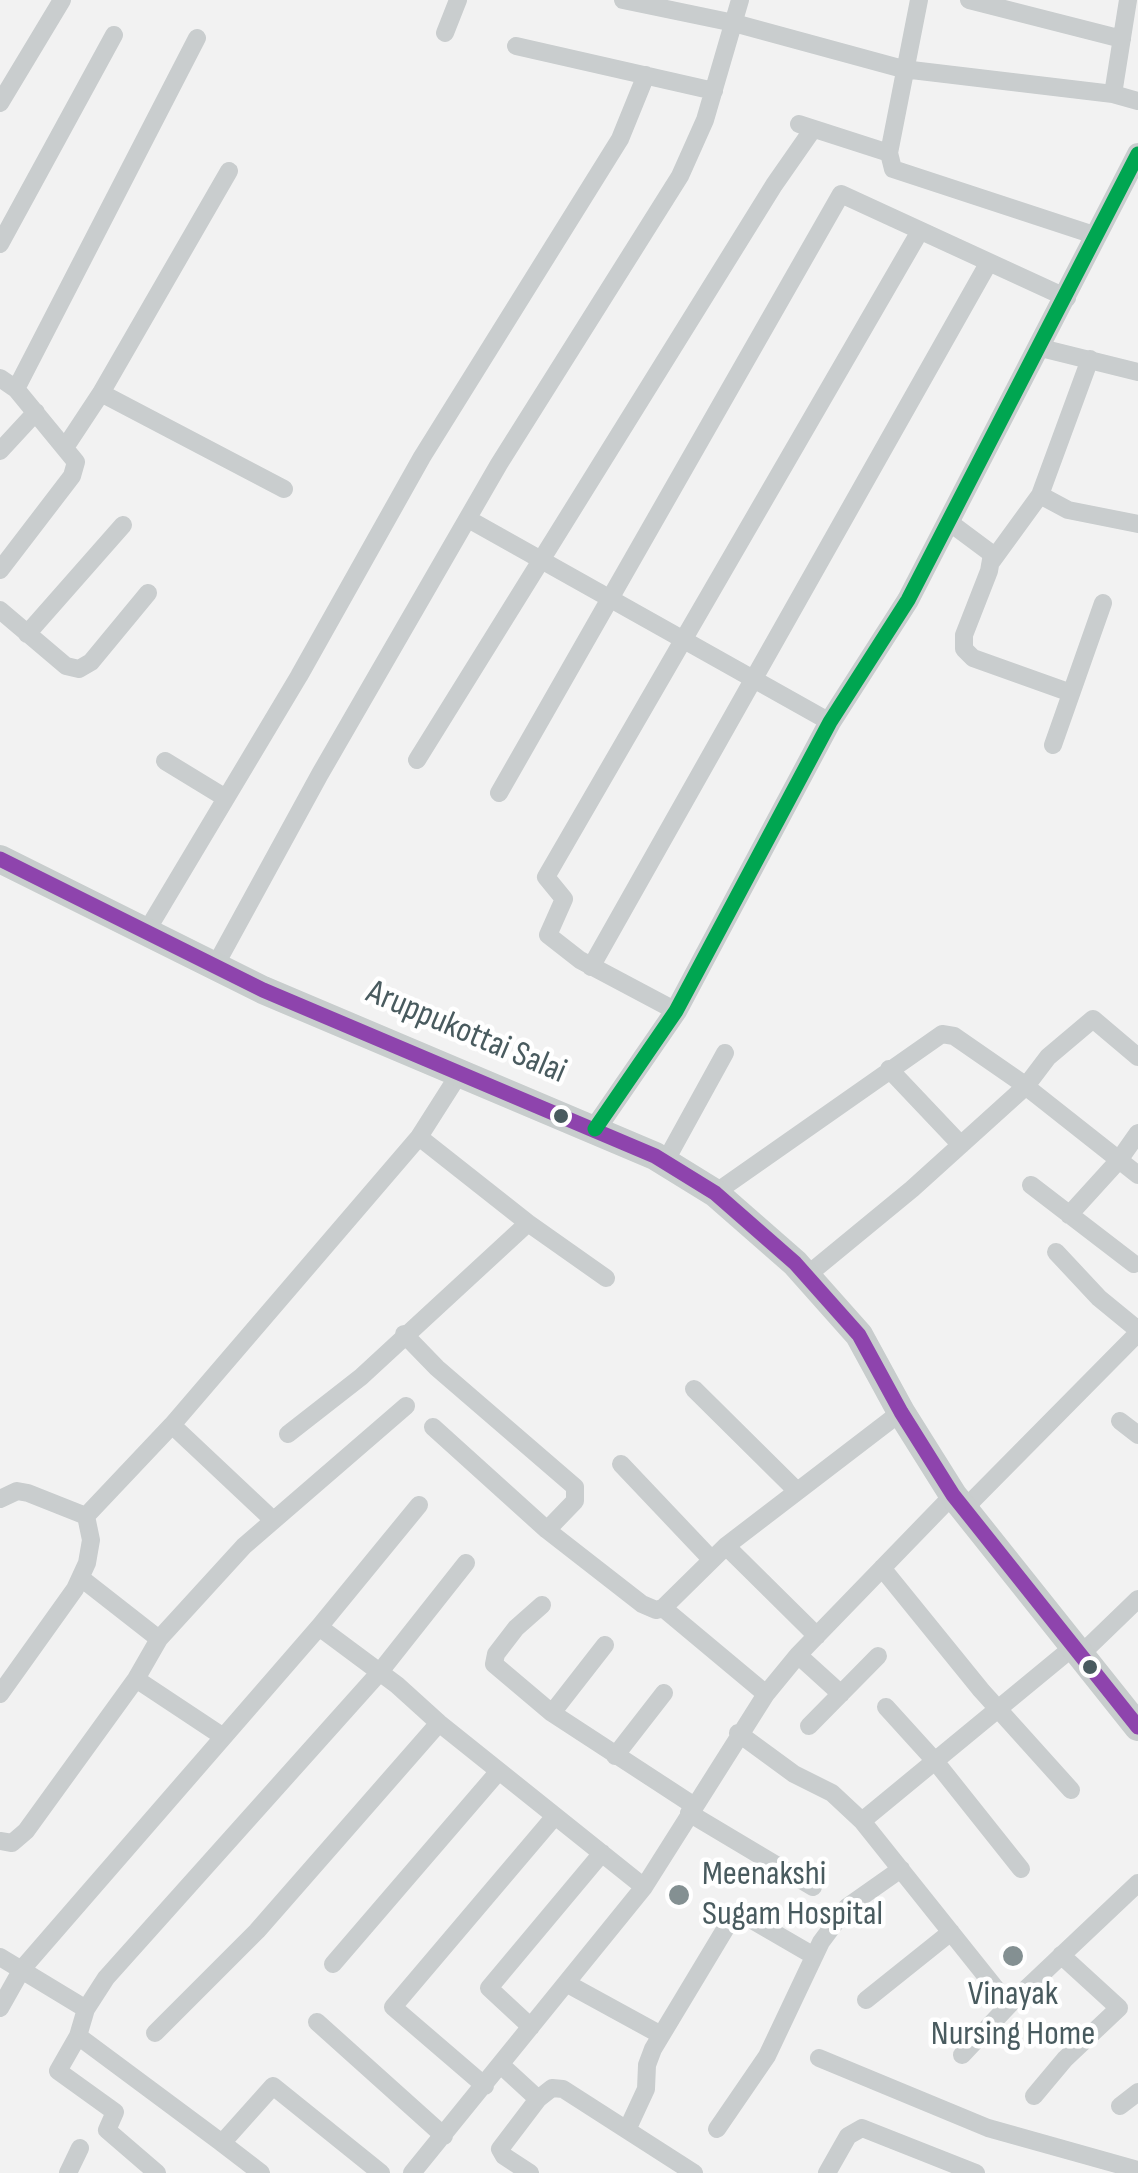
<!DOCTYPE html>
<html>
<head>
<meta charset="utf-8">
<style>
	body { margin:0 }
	canvas { display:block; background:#f2f2f2 }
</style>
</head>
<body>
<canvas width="1138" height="2173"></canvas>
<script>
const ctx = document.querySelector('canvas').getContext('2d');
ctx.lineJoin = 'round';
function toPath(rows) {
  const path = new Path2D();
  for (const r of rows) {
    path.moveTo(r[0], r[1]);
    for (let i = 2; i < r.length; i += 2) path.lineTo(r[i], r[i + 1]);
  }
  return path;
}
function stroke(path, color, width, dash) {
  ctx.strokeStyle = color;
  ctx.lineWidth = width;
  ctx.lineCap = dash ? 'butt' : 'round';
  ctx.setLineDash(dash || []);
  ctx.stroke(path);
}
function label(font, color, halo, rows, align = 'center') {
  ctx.font = font + ' "Sofia Sans Condensed",sans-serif';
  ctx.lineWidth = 9;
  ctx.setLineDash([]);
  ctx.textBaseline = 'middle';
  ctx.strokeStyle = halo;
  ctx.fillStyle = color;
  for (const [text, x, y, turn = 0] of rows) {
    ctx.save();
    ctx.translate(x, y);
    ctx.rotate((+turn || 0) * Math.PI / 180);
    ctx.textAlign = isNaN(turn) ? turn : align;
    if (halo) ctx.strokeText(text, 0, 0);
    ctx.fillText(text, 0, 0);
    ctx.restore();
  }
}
stroke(toPath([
	[623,0,734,23,903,69,1113,94,1138,101],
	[919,0,889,153,893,169,1097,236],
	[969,0,1122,39],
	[445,33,458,0],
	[516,46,714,91],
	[1113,94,1128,0],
	[0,103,62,0],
	[799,124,889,153],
	[0,244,114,35],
	[1041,348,1138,372],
	[1090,359,1040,495,1068,510,1138,524],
	[0,378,16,389,76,462,72,476,0,570],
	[16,389,197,38],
	[101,393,284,489],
	[66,446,101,393,229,171],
	[0,451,36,412],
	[470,520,830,722],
	[949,522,992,554,989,571,964,635,964,649,973,658,1071,693],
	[992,561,1040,495],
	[0,610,66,666,79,669,91,662,148,593],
	[27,634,123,525],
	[1053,745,1103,603],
	[417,760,774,185,813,129],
	[165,761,224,797],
	[499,793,841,194,1067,298],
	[146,932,299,676,422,457,620,139,646,75],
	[215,966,320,774,499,464,680,176,705,120,740,0],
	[591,967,989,262],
	[676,1011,580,960,548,935,564,899,546,877,920,231],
	[889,1069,961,1145],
	[419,1137,528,1223,606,1278],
	[665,1162,725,1053],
	[1031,1185,1134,1264],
	[715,1193,942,1034,954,1036,1019,1081,1138,1175],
	[1069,1215,1119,1160,1138,1133],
	[1056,1252,1099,1298,1138,1330],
	[805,1277,912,1189,1026,1086,1048,1057,1093,1019,1138,1057],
	[404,1334,437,1368,575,1487,575,1501,547,1530],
	[694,1389,797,1491],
	[1120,1421,1138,1435],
	[172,1425,273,1520],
	[433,1427,547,1530,642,1604,656,1610,663,1608,726,1546,901,1412],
	[288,1434,361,1377,528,1223],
	[621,1464,711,1559],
	[0,1499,17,1491,28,1493,86,1516],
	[965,1508,1138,1333],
	[726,1546,817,1636],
	[882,1568,981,1690,1071,1790],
	[81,1578,159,1639],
	[542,1605,516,1628,496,1654,494,1664,552,1713,693,1805],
	[663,1608,766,1694],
	[319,1627,397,1685,439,1723,644,1887],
	[798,1655,841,1694],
	[1079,1656,1138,1599],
	[136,1679,222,1736],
	[0,1694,75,1589,87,1563,91,1540,86,1516,172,1425,419,1137,461,1071],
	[886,1707,935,1761,1021,1869],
	[552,1713,605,1645],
	[809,1726,878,1656],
	[738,1733,794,1774,832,1793,862,1821],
	[615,1756,664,1693],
	[689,1813,813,1887],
	[0,1841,12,1843,26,1831,136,1679,159,1639,244,1546,406,1406],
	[0,1957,86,2009],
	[333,1964,499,1771],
	[566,1983,661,2035],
	[866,2000,951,1932],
	[1009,2005,862,1821,1072,1648],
	[0,2008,22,1969,319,1627,419,1505],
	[317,2022,444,2136],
	[531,2027,489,1988,602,1853],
	[155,2033,257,1931,439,1723],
	[78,2036,222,2143,273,2086,381,2173],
	[962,2055,1009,2005,1138,1883],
	[819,2058,988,2128,1138,2170],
	[501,2065,538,2099,552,2088,563,2089,694,2173],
	[485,2086,393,2007,555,1816],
	[1034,2096,1065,2059,1119,2008,1061,1955],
	[1120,2106,1138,2092],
	[717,2129,767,2056,821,1942,847,1907,901,1869],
	[627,2130,646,2089,647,2065,653,2049,730,1921,741,1917,752,1920,814,1956],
	[222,2143,261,2173],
	[68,2173,80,2148],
	[157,2173,107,2130,115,2112,58,2071,78,2036,86,2009,106,1978,379,1673,466,1563],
	[412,2173,644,1887,766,1694,798,1655,953,1495],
	[530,2173,504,2156,500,2149,538,2099],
	[827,2173,848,2136,862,2128,976,2173]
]), '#c9cdce', 18);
stroke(toPath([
	[595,1129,676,1011,830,722,908,600,1138,154]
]), '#c9cdce', 22);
stroke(toPath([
	[0,859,263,990,655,1156,715,1193,795,1263,859,1335,901,1412,953,1495,1138,1727]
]), '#c8cdcd', 28);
stroke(toPath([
	[0,859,263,990,655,1156,715,1193,795,1263,859,1335,901,1412,953,1495,1138,1727]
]), '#8e44ad', 15);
stroke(toPath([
	[595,1129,676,1011,830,722,908,600,1138,154]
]), '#00a651', 15);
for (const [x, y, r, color] of [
	[561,1116,9,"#495b5f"],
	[1090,1667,9,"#495b5f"],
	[679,1895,12,"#849092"],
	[1013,1956,12,"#849092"]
]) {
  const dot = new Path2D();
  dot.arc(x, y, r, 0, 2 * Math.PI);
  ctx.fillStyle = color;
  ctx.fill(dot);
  stroke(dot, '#fff', 4);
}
label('35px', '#495b5f', '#fff', [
	["Aruppukottai Salai",466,1033,23]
]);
label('35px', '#495b5f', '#fff', [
	["Meenakshi",702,1875],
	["Sugam Hospital",702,1915],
	["Vinayak",1013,1995,"center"],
	["Nursing Home",1013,2035,"center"]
], 'left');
</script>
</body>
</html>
